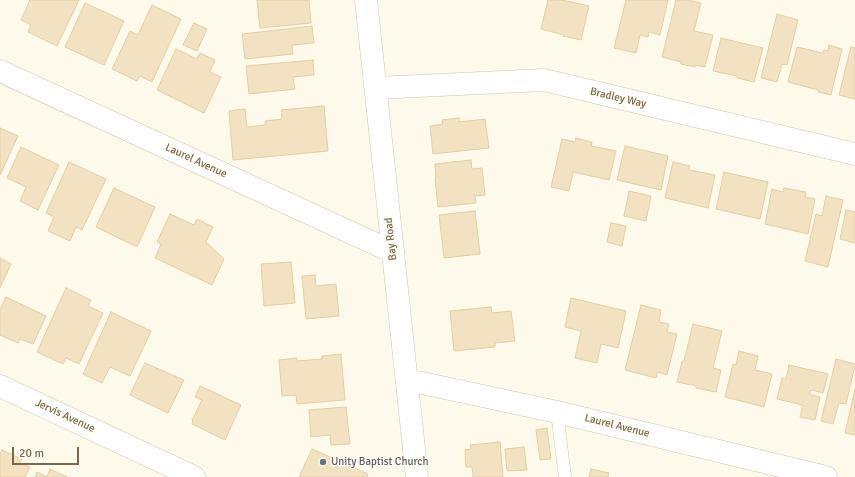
<!DOCTYPE html>
<html>
<head>
<meta charset="utf-8">
<style>
	body { margin:0 }
	#map { position:relative; width:855px; height:477px; overflow:hidden; background:#fdfaeb; font-family:Signika,sans-serif }
	canvas { display:block }
	.scale { position:absolute; left:12px; top:447px; width:67px; height:18px; box-sizing:border-box; border:2px solid #79684d; border-top:0; padding-left:5px; font-size:12px; line-height:14px; white-space:nowrap; color:#79684d; -webkit-text-stroke:3px #fffdf1; paint-order:stroke }
</style>
</head>
<body>
<div id="map">
<canvas width="855" height="477"></canvas>
<div class="scale">20 m</div>
</div>
<script>
const ctx = document.querySelector('canvas').getContext('2d');
ctx.lineJoin = 'round';
function paint(path, color) {
  ctx.fillStyle = color;
  ctx.fill(path, 'evenodd');
}
function toPath(rows) {
  const path = new Path2D();
  for (const r of rows) {
    path.moveTo(r[0], r[1]);
    for (let i = 2; i < r.length; i += 2) path.lineTo(r[i], r[i + 1]);
  }
  return path;
}
function stroke(path, color, width, dash) {
  ctx.strokeStyle = color;
  ctx.lineWidth = width;
  ctx.lineCap = dash ? 'butt' : 'round';
  ctx.setLineDash(dash || []);
  ctx.stroke(path);
}
function label(font, color, halo, rows, align = 'center') {
  ctx.font = font + ' Signika,sans-serif';
  ctx.lineWidth = 3;
  ctx.setLineDash([]);
  ctx.textBaseline = 'middle';
  ctx.strokeStyle = halo;
  ctx.fillStyle = color;
  for (const [text, x, y, turn = 0] of rows) {
    ctx.save();
    ctx.translate(x, y);
    ctx.rotate((+turn || 0) * Math.PI / 180);
    ctx.textAlign = isNaN(turn) ? turn : align;
    if (halo) ctx.strokeText(text, 0, 0);
    ctx.fillText(text, 0, 0);
    ctx.restore();
  }
}
const building = toPath([
	[30,0,79,0,57,46,28,32,31,25,21,20,30,0],
	[257,0,309,0,311,23,260,28,257,0],
	[548,0,562,0,589,6,581,40,563,36,564,35,541,29,548,0],
	[626,0,668,0,660,35,649,32,648,37,640,35,636,53,614,48,626,0],
	[676,0,688,0,701,3,694,31,713,35,705,67,695,65,695,67,681,64,681,62,662,57,676,0],
	[85,3,124,21,104,65,65,47,85,3],
	[152,5,181,19,152,82,140,76,137,81,112,69,130,31,138,35,152,5],
	[777,14,798,20,787,65,782,64,777,82,761,78,777,14],
	[194,23,207,29,197,51,183,45,194,23],
	[312,26,314,43,292,45,293,54,245,59,242,34,312,26],
	[721,38,763,48,754,82,737,78,737,76,713,71,721,38],
	[829,45,842,49,831,95,818,92,818,90,788,82,797,47,823,53,824,50,828,51,829,45],
	[851,47,855,48,855,99,839,95,851,47],
	[176,49,197,59,200,53,215,60,210,72,221,77,204,113,157,90,176,49],
	[313,60,314,75,293,77,295,89,249,94,246,66,313,60],
	[324,106,328,151,233,160,229,111,245,109,247,127,265,125,265,121,282,119,281,110,324,106],
	[459,118,459,122,485,119,489,148,433,154,430,126,443,124,442,120,459,118],
	[0,128,18,136,0,175,0,128],
	[576,138,592,142,591,146,616,151,609,180,573,172,569,191,551,187,562,139,575,142,576,138],
	[625,146,668,156,661,190,617,180,625,146],
	[21,147,59,165,38,210,20,201,26,187,7,178,21,147],
	[471,160,472,169,482,168,485,195,475,196,476,203,438,207,435,179,436,179,435,164,471,160],
	[69,162,106,179,82,230,76,227,70,241,48,231,54,217,46,213,69,162],
	[673,162,690,166,689,170,715,175,708,208,665,198,673,162],
	[724,172,768,182,760,219,716,209,724,172],
	[114,188,155,207,137,247,96,227,114,188],
	[784,188,806,192,805,197,815,199,808,234,765,224,772,189,783,192,784,188],
	[629,191,651,196,646,221,624,216,629,191],
	[826,196,843,200,828,267,805,261,816,214,822,216,826,196],
	[846,210,855,212,855,243,840,239,846,210],
	[475,211,480,254,444,258,439,215,475,211],
	[170,214,194,225,197,219,213,227,206,242,224,259,212,285,155,258,161,244,157,242,170,214],
	[611,223,626,226,622,246,607,242,611,223],
	[0,258,11,264,0,288,0,258],
	[291,262,295,303,264,306,261,264,291,262],
	[315,275,316,286,336,284,339,316,306,319,302,276,315,275],
	[66,288,91,300,88,306,103,313,79,364,66,358,63,364,37,352,66,288],
	[6,297,46,316,33,344,20,339,18,343,0,335,0,310,6,297],
	[571,298,626,311,618,348,601,344,597,363,575,358,581,331,565,327,571,298],
	[641,305,661,310,659,322,669,324,667,332,677,334,667,375,657,372,656,378,625,370,641,305],
	[491,307,492,313,511,311,515,341,495,343,495,347,454,351,450,311,491,307],
	[111,312,151,331,130,376,110,367,102,383,83,374,111,312],
	[693,324,722,331,713,368,721,370,716,392,696,388,696,386,677,382,682,361,684,361,693,324],
	[739,351,758,356,755,370,772,374,764,407,725,397,733,364,736,365,739,351],
	[341,354,345,400,297,404,296,395,282,396,279,360,297,358,297,361,322,359,322,356,341,354],
	[836,359,855,364,855,366,846,404,839,403,833,424,821,421,836,359],
	[145,363,184,380,168,413,130,395,145,363],
	[789,365,828,374,823,393,811,390,809,394,820,397,815,420,800,417,803,405,777,399,782,378,786,379,789,365],
	[200,386,241,405,225,440,192,424,193,421,192,420,202,400,195,397,200,386],
	[855,389,855,435,845,433,855,389],
	[346,407,350,444,331,445,330,435,311,437,309,410,346,407],
	[547,428,551,459,540,460,536,430,547,428],
	[500,442,503,477,473,477,472,467,466,467,465,450,471,449,470,445,500,442],
	[524,447,527,470,507,471,505,449,524,447],
	[312,449,368,474,367,477,299,477,312,449],
	[2,450,22,459,20,463,30,467,25,477,0,477,0,454,2,450],
	[50,469,67,477,35,477,37,472,47,477,50,469],
	[591,469,609,473,608,477,589,477,591,469]
]);
paint(building, '#f2e2c2');
stroke(building, '#e5cea2', 1);
const service = toPath([
	[557,412,565,477]
]);
const minor = toPath([
	[0,71,393,252],
	[376,88,544,80,855,154],
	[407,381,422,383,557,412,826,477],
	[0,386,194,477]
]);
const tertiary = toPath([
	[366,0,417,477]
]);
stroke(service, '#d0c6af', 13);
stroke(minor, '#d0c6af', 23);
stroke(tertiary, '#d0c6af', 23);
stroke(service, '#fff', 12);
stroke(minor, '#fff', 22);
stroke(tertiary, '#fff', 22);
for (const [x, y, r, color] of [
	[323,462,4,"#6b7280"]
]) {
  const dot = new Path2D();
  dot.arc(x, y, r, 0, 2 * Math.PI);
  ctx.fillStyle = color;
  ctx.fill(dot);
  stroke(dot, '#fffdf1', 1.5);
}
label('11px', '#79684d', '#fffdf1', [
	["Bradley Way",618,98,13],
	["Laurel Avenue",196,161,25],
	["Bay Road",391,239,-96],
	["Jervis Avenue",65,416,25],
	["Laurel Avenue",617,426,14]
]);
label('11px', '#5b616d', '#fffdf1', [
	["Unity Baptist Church",331,462]
], 'left');
</script>
</body>
</html>
